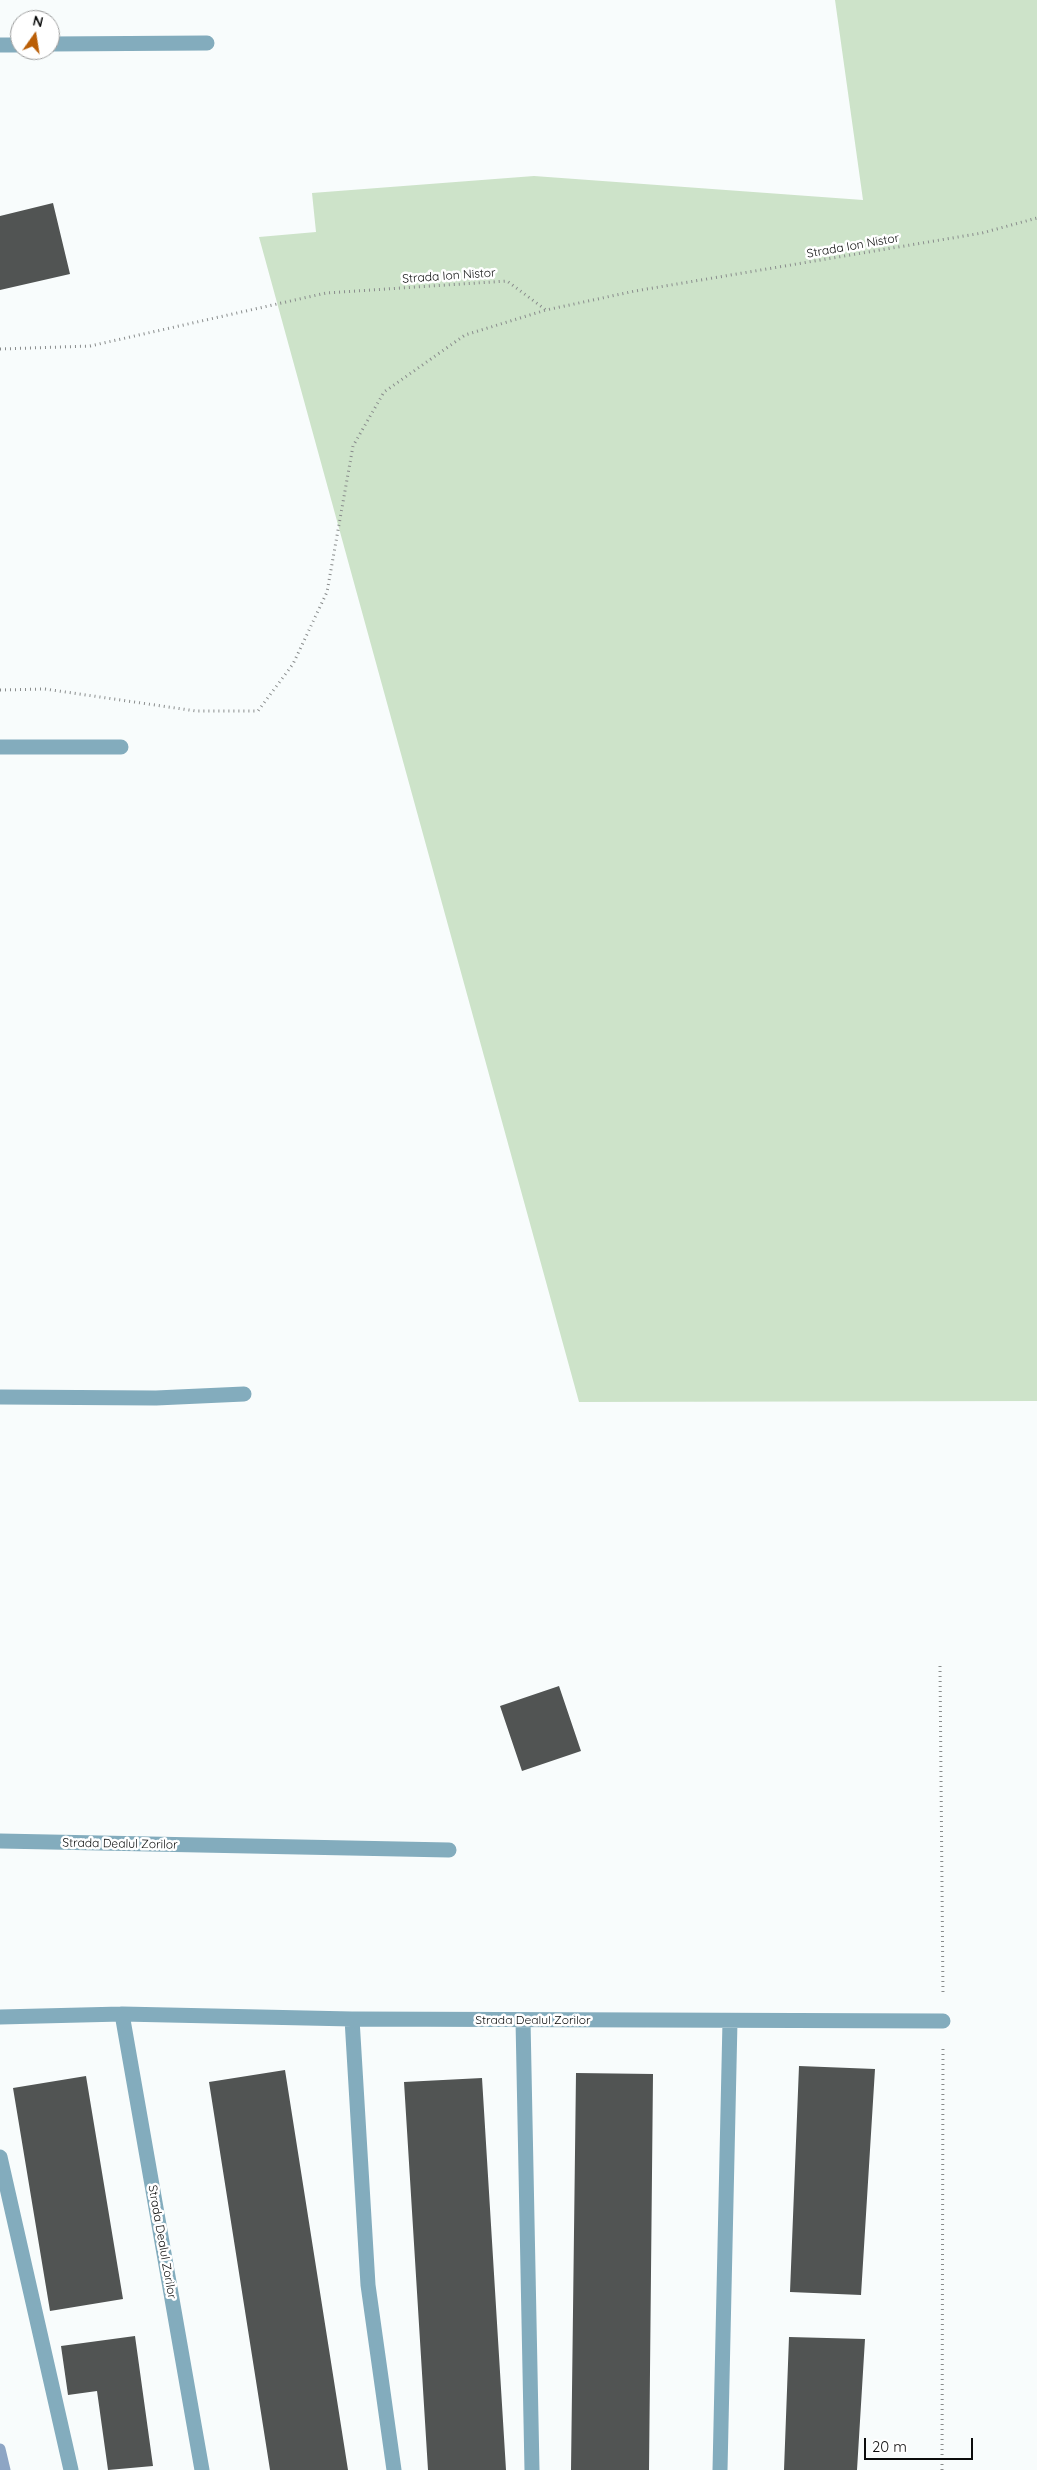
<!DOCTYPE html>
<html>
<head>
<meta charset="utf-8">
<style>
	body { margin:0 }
	#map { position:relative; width:1037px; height:2470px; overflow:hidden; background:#f8fcfc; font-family:Quicksand,sans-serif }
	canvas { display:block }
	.north { position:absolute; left:10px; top:10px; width:50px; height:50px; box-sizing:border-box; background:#fff; border:1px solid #9d9e9e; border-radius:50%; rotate:13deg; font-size:14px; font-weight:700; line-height:20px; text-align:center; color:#0b0c0c }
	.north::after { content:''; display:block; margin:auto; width:18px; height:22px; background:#ba5e06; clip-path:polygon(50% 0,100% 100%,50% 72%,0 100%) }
	.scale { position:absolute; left:864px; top:2438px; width:109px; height:22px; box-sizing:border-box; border:2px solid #0b0c0c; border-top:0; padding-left:6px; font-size:15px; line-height:18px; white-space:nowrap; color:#0b0c0c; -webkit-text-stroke:4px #fff; paint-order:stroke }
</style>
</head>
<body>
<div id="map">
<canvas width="1037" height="2470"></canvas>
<div class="north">N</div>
<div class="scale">20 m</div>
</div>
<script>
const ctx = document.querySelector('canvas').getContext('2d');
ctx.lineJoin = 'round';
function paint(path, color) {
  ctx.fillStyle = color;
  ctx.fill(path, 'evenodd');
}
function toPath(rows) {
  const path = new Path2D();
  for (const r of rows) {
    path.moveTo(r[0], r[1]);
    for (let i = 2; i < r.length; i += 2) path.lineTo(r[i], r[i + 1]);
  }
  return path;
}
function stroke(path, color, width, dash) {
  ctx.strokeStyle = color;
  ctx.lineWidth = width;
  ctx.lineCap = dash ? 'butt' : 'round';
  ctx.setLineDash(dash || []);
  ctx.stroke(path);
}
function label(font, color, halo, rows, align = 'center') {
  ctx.font = font + ' Quicksand,sans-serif';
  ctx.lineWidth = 5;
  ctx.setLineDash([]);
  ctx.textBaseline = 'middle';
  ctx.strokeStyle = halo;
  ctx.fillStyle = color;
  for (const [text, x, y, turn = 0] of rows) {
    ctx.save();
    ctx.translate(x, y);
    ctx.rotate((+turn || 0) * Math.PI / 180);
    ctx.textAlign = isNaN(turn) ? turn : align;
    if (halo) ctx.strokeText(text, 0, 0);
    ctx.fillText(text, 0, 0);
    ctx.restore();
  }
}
paint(toPath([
	[835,0,1037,0,1037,1401,579,1402,259,237,316,232,312,193,534,176,863,200]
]), '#cde3c9');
stroke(toPath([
	[0,2449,5,2470]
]), '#8da5c4', 11);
paint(toPath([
	[53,203,70,274,0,290,0,216],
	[559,1686,581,1751,522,1771,500,1706],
	[799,2066,875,2069,861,2295,790,2292],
	[285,2070,348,2470,270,2470,209,2082],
	[576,2073,653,2074,649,2470,571,2470],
	[86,2076,123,2299,50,2311,13,2088],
	[482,2078,506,2470,428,2470,404,2082],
	[135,2336,153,2466,108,2470,97,2391,68,2395,61,2346],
	[789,2337,865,2339,857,2470,784,2470]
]), '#515453');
stroke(toPath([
	[0,349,90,346,326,293,507,281,546,310,635,291,982,233,1037,218],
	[0,690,45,689,196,711,258,711,293,664,327,592,353,446,384,392,465,335,546,310],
	[940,1666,943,1995],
	[942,2470,943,2046]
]), '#898c8c', 3, [1, 4]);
stroke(toPath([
	[50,44,207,43],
	[0,45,20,45],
	[0,747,121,747],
	[0,1397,156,1398,244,1394],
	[0,1841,449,1850],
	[122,2014,202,2470],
	[0,2017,122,2014,352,2019,943,2021],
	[352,2019,368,2285,394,2470],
	[523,2020,532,2470],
	[0,2157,71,2470],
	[720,2470,730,2021]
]), '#83acbd', 15);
label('12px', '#0b0c0c', '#fff', [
	["Strada Ion Nistor",853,246,-10],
	["Strada Ion Nistor",449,276,-4],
	["Strada Dealul Zorilor",120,1844,1],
	["Strada Dealul Zorilor",533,2020],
	["Strada Dealul Zorilor",162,2242,80]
]);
</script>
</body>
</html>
